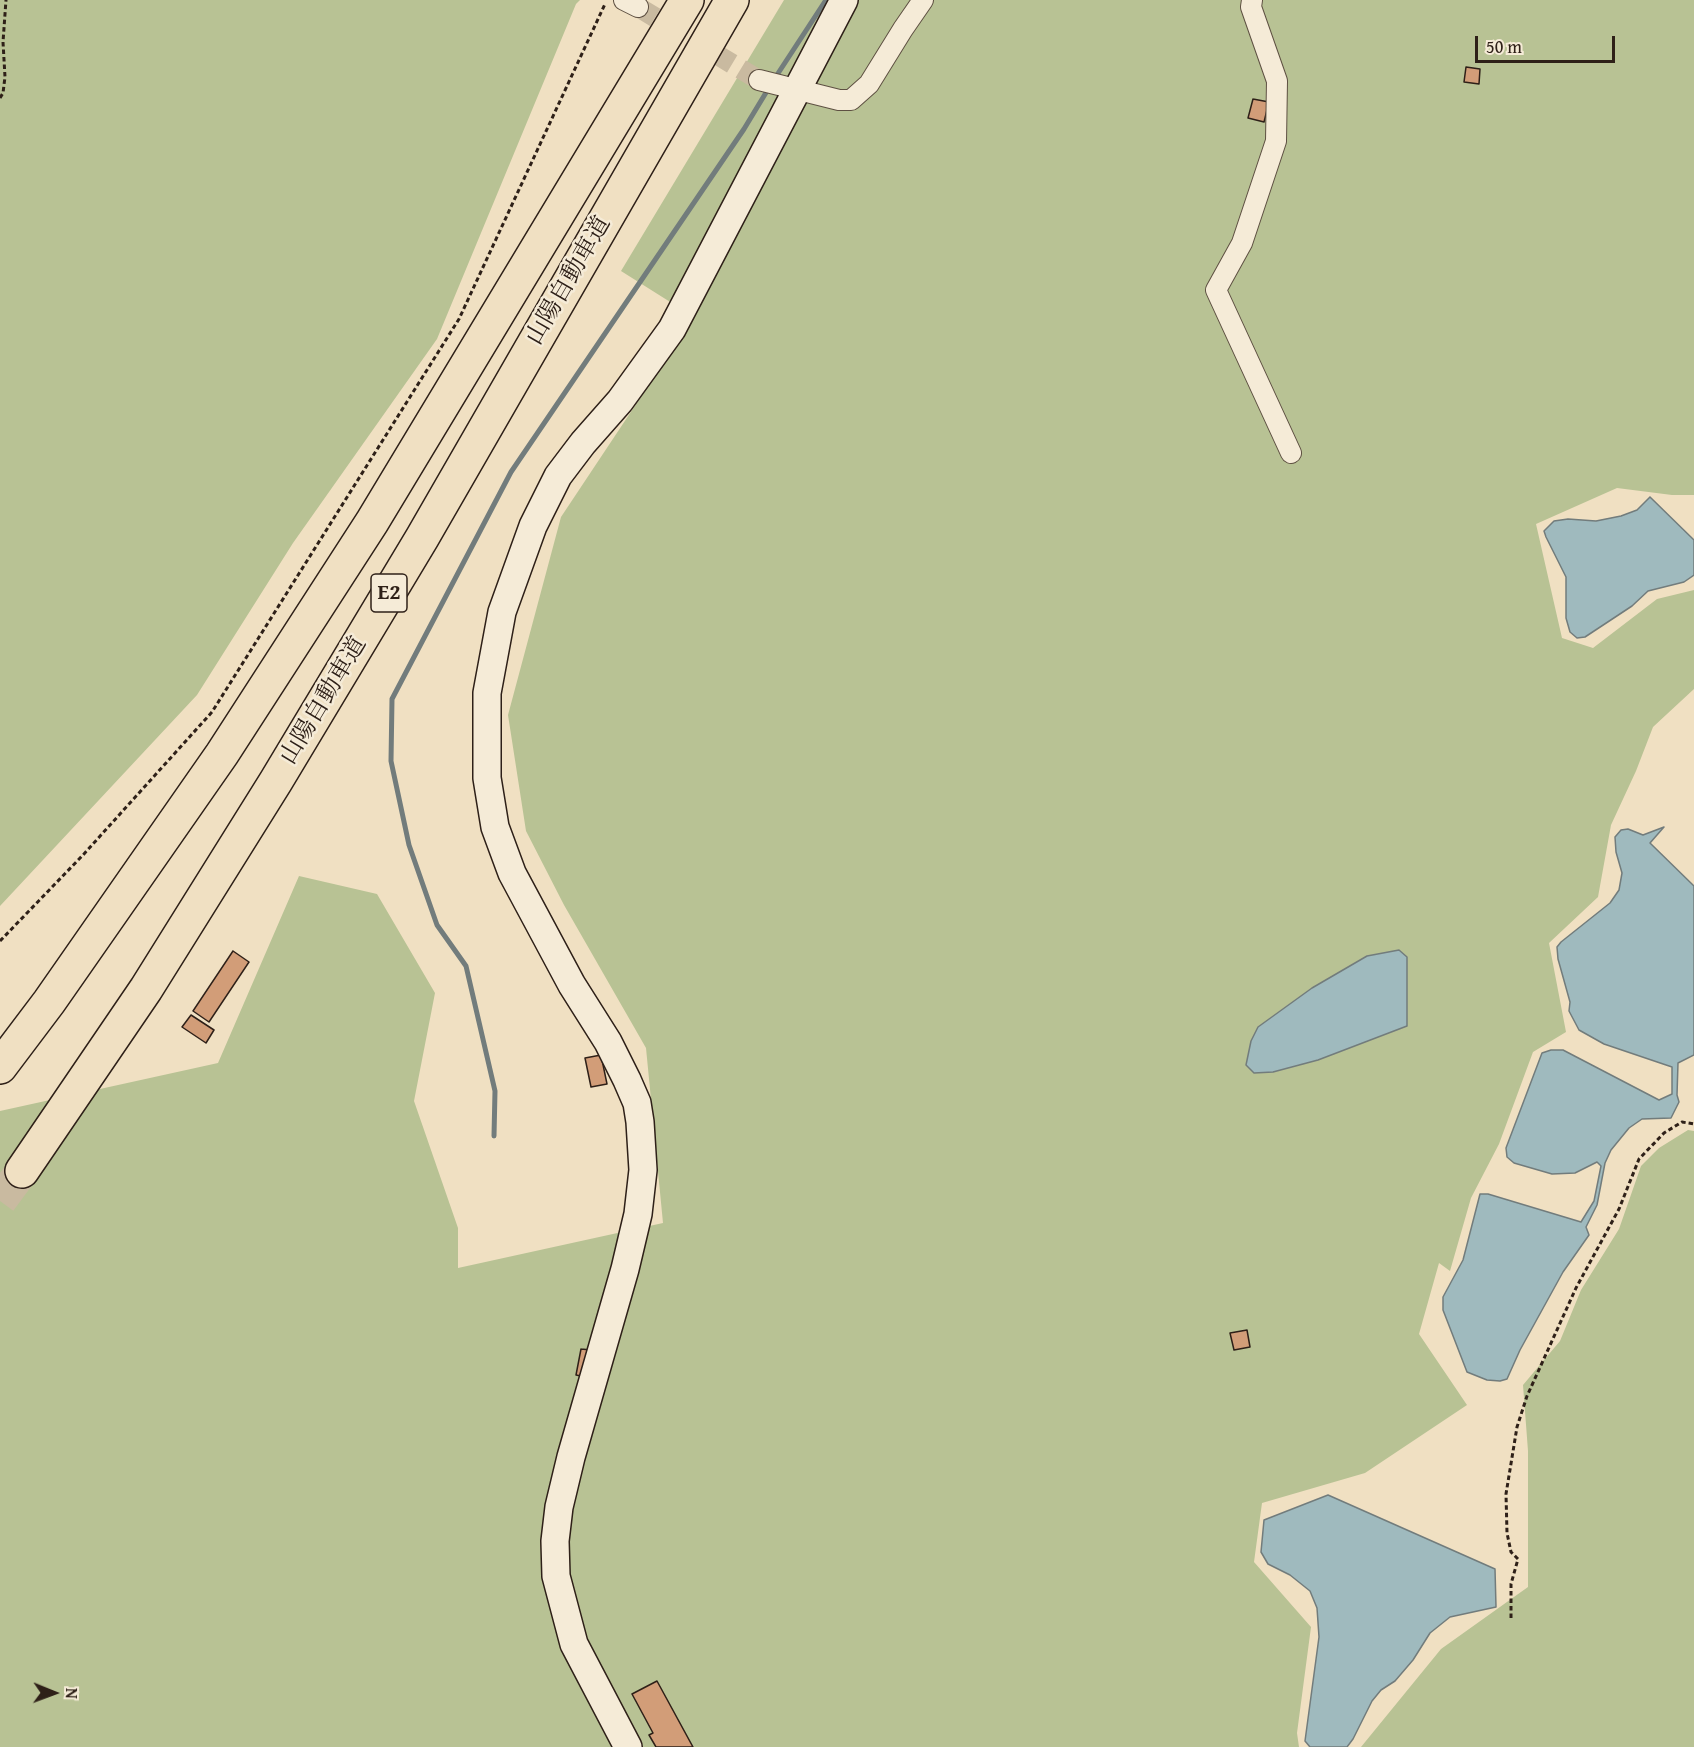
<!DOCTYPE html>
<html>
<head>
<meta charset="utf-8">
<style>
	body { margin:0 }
	#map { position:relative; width:1694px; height:1747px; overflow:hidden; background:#f0e0c2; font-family:"Gentium Book Plus",serif }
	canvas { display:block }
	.north { position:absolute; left:24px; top:1663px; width:60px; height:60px; -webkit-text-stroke:4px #f5ebd7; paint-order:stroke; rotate:91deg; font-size:16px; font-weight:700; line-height:24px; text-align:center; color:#2e2018 }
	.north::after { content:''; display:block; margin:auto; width:21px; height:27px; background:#2e2018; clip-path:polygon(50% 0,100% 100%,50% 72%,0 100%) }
	.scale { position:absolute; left:1475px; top:36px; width:140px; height:27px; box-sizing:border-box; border:3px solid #2e2018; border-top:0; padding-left:8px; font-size:18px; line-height:21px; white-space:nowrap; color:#2e2018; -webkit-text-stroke:4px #f5ebd7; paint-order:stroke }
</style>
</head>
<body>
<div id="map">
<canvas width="1694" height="1747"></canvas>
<div class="north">N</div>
<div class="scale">50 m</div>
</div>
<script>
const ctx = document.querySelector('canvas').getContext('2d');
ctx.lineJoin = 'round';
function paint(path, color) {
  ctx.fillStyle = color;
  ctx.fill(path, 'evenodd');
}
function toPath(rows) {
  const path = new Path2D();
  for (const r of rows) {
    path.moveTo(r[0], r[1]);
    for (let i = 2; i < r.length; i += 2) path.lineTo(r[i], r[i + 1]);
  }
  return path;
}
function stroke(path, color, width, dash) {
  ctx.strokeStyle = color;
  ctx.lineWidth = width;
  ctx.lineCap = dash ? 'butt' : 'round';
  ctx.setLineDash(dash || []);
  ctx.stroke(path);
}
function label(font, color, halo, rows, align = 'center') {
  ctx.font = font + ' "Gentium Book Plus","Noto Serif JP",serif';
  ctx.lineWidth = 5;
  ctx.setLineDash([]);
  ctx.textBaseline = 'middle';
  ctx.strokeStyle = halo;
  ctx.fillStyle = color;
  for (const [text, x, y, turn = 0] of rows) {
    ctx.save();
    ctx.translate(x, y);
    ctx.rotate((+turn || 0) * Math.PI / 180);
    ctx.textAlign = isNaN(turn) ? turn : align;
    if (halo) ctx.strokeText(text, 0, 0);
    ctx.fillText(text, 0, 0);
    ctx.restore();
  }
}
paint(toPath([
	[0,0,580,0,576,4,437,339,293,543,197,695,0,906],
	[784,0,1694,0,1694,495,1672,495,1617,488,1536,524,1562,638,1593,648,1657,599,1694,590,1694,689,1653,727,1636,771,1611,825,1598,897,1549,943,1566,1032,1533,1052,1499,1144,1471,1198,1450,1271,1439,1263,1419,1334,1467,1405,1365,1473,1262,1503,1254,1562,1311,1627,1297,1733,1299,1747,0,1747,0,1111,218,1063,299,876,377,894,435,993,414,1101,458,1228,458,1268,663,1223,646,1048,564,905,526,831,508,715,561,517,694,317,621,271],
	[1688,1130,1694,1131,1694,1747,1361,1747,1441,1649,1528,1587,1528,1451,1523,1385,1560,1341,1581,1290,1619,1229,1641,1166,1659,1148]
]), '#b8c294');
const water = toPath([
	[1650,497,1694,540,1694,575,1684,582,1648,591,1632,606,1585,637,1577,638,1570,632,1566,618,1566,577,1546,537,1544,531,1554,521,1568,519,1596,521,1621,516,1637,510,1650,497],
	[1664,827,1650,843,1694,886,1694,1055,1678,1063,1677,1095,1679,1102,1671,1118,1642,1119,1629,1128,1611,1150,1605,1163,1597,1205,1586,1227,1589,1235,1563,1272,1520,1350,1507,1379,1500,1381,1487,1380,1467,1372,1443,1310,1443,1297,1463,1260,1480,1194,1488,1194,1581,1222,1594,1201,1601,1166,1597,1162,1575,1173,1552,1174,1514,1163,1507,1157,1506,1148,1542,1053,1551,1050,1563,1050,1659,1100,1672,1094,1672,1067,1604,1044,1579,1030,1569,1011,1570,1002,1558,959,1557,947,1561,942,1610,903,1619,890,1622,873,1616,852,1615,837,1621,830,1628,829,1643,835,1664,827],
	[1399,950,1407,957,1407,1026,1318,1060,1273,1072,1254,1073,1246,1065,1251,1041,1258,1027,1312,988,1367,956,1399,950],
	[1328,1495,1495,1569,1496,1607,1450,1617,1430,1633,1413,1660,1395,1681,1381,1690,1372,1701,1353,1739,1347,1747,1310,1747,1305,1741,1319,1637,1317,1608,1310,1591,1290,1575,1268,1564,1261,1552,1264,1520,1328,1495]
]);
paint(water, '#9fbabe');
stroke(water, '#727c7c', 1.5);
stroke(toPath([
	[775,78,826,0],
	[494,1136,495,1091,466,966,437,925,409,845,391,761,392,699,511,472,744,129,770,86]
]), '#727c7c', 5);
const building = toPath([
	[1466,67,1480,69,1479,84,1464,82,1466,67],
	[1253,99,1269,102,1264,122,1248,118,1253,99],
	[233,951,249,962,209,1022,193,1011,233,951],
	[191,1015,214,1030,206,1043,182,1027,191,1015],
	[601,1055,607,1084,591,1087,585,1058,601,1055],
	[1247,1330,1250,1347,1234,1350,1230,1333,1247,1330],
	[581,1349,591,1350,586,1377,576,1375,581,1349],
	[657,1681,693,1747,656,1747,649,1735,653,1733,632,1694,657,1681]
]);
paint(building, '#d29d78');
stroke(building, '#2e2018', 1.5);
stroke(toPath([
	[638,7,759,80]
]), '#c9baa0', 20, [20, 10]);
stroke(toPath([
	[0,1201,22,1171]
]), '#c9baa0', 33, [33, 16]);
const street = toPath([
	[624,0,638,7],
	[1252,0,1251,7,1277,81,1276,141,1242,243,1216,290,1291,453],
	[759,80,839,100,851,100,869,84,903,29,923,0]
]);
const secondary = toPath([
	[628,1747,574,1644,556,1576,555,1541,559,1507,571,1457,625,1269,638,1214,643,1170,640,1122,637,1103,627,1080,608,1042,572,985,512,873,495,827,487,778,487,693,502,612,533,526,558,476,583,443,620,401,672,329,844,0]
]);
const highway = toPath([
	[0,1067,49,1002,222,754,372,522,687,0],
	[22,1171,146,989,276,781,422,538,732,0]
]);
stroke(street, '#5e5042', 22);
stroke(secondary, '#2e2018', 30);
stroke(highway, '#2e2018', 36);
stroke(toPath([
	[0,98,3,93,5,77,3,42,6,0],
	[0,941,83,855,212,712,459,319,605,4],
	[1511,1618,1511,1584,1518,1559,1511,1552,1507,1533,1506,1494,1517,1427,1527,1396,1576,1288,1619,1209,1639,1159,1664,1133,1682,1122,1694,1124]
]), '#2e2018', 3, [4.5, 3]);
stroke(street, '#f5ebd7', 20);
stroke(secondary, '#f5ebd7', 27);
stroke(highway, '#f0e0c2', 33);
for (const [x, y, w] of [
	[389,593,36]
]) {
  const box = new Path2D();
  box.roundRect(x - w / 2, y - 19, w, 38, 4.5);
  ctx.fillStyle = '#f5ebd7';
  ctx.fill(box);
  stroke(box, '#2e2018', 1.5);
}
label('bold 22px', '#2e2018', null, [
	["E2",389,593]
]);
label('24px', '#2e2018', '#f5ebd7', [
	["山陽自動車道",569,281,-60],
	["山陽自動車道",324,701,-59]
]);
</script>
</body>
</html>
